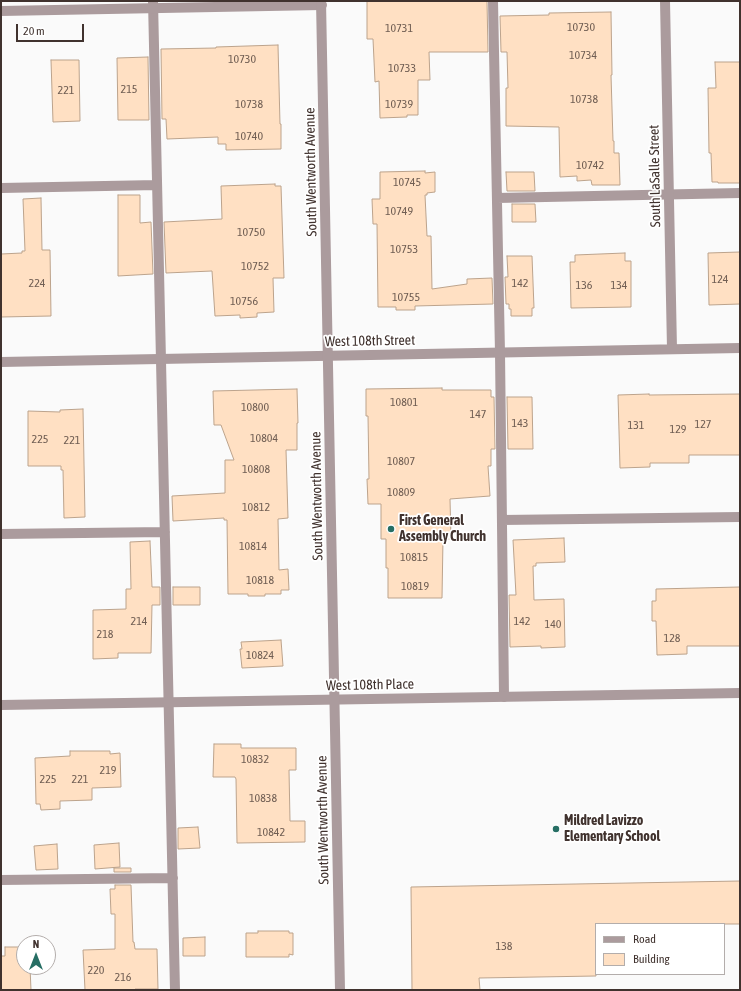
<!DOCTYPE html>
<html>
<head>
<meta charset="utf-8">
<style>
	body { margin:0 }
	#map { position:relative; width:741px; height:991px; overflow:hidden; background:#fafafa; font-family:"Asap Condensed",sans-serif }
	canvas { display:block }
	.frame { position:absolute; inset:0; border:2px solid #40322e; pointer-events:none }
	.legend { position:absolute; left:595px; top:923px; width:130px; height:52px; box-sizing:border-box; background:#fff; border:1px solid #b3adab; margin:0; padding:5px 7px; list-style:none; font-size:12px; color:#40322e }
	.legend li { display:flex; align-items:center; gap:8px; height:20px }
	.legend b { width:20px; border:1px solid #b3adab }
	.north { position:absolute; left:16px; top:935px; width:40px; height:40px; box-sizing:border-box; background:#fff; border:1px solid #b3adab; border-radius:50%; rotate:0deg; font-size:11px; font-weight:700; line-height:16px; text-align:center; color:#40322e }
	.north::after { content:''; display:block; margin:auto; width:14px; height:18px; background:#266e64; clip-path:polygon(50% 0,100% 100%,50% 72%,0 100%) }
	.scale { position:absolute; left:16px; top:24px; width:68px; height:18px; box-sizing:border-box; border:2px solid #40322e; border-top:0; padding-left:5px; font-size:12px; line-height:14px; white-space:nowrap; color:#40322e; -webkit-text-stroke:3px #fff; paint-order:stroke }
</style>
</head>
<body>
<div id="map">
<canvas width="741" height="991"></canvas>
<div class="frame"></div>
<ul class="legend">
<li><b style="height:5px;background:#ab9b9d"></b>Road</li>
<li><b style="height:11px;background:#ffe0c3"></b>Building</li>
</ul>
<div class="north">N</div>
<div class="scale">20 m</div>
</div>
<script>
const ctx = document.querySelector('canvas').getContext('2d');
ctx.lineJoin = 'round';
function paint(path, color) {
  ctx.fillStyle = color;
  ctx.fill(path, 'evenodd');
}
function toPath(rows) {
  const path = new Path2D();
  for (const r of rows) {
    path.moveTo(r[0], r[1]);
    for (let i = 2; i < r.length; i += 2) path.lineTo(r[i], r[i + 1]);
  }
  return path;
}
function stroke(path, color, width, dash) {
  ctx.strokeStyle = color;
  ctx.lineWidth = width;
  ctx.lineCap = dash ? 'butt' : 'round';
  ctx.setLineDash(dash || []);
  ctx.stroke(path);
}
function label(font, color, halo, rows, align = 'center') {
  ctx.font = font + ' "Asap Condensed",sans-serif';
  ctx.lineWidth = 3.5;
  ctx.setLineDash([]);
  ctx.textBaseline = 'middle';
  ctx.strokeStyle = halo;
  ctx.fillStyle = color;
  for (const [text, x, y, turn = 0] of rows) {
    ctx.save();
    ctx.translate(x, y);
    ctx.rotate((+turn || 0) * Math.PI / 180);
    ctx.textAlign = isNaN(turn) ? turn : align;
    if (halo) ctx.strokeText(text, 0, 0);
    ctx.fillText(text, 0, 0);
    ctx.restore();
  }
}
const building = toPath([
	[367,1,487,1,488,52,429,52,430,80,418,80,418,115,407,115,407,117,380,118,379,81,375,82,373,39,367,39,367,1],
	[611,12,612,75,611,75,613,141,614,141,614,153,619,153,620,185,592,185,591,180,577,181,577,176,560,177,559,127,506,126,506,88,508,88,507,52,501,52,500,16,549,15,549,13,611,12],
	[278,45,280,124,281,124,281,149,226,150,226,144,218,144,218,137,167,139,166,119,162,119,161,49,216,48,216,47,278,45],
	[148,57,149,120,118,120,117,58,148,57],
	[51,60,79,60,80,121,53,122,51,60],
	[715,62,740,62,740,183,718,183,718,182,712,182,711,153,709,153,708,88,716,88,715,62],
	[425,171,425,173,435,172,435,192,427,193,427,195,425,195,427,236,431,236,432,289,467,284,467,279,492,278,493,304,415,306,415,310,396,310,396,307,378,307,377,224,373,224,372,199,380,199,380,172,425,171],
	[506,172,534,172,535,191,507,191,506,172],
	[275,184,275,186,281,186,284,278,273,278,274,312,257,313,257,317,240,318,240,315,215,316,212,271,166,273,164,222,222,219,221,186,275,184],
	[118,195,140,195,140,223,151,222,153,274,118,276,118,195],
	[41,198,42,250,50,250,51,316,1,317,1,254,22,253,22,251,25,251,23,199,41,198],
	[512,204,535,204,536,222,512,222,512,204],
	[740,252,740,304,709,305,708,253,740,252],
	[625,253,625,261,631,261,631,307,571,308,570,262,575,262,575,255,625,253],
	[507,256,532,256,534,308,532,308,532,316,511,316,511,309,509,309,509,304,506,304,505,277,508,277,507,256],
	[442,388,442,390,491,390,491,397,494,397,495,449,491,449,491,466,488,466,490,496,450,499,451,539,443,539,442,598,388,598,388,568,386,568,386,539,381,539,381,504,368,504,367,479,369,479,368,416,366,416,366,389,442,388],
	[297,389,298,423,297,423,297,450,286,450,288,518,278,519,279,570,288,569,289,590,281,590,281,594,265,594,265,596,248,596,248,594,228,594,227,520,224,520,224,518,173,521,172,496,225,493,225,460,234,460,221,425,214,425,213,391,297,389],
	[649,394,649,395,740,394,740,455,689,455,689,463,650,463,650,467,620,468,618,395,649,394],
	[507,397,532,397,533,449,508,449,507,397],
	[83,409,85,517,64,518,63,470,61,470,61,466,28,466,28,411,60,412,60,410,83,409],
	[564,538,565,562,536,563,536,566,533,566,534,600,564,599,565,647,541,648,541,646,510,647,509,595,516,595,513,540,564,538],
	[150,541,152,587,160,587,160,605,152,605,151,653,118,653,118,658,93,659,93,610,126,609,126,589,131,589,130,542,150,541],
	[173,587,200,587,200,605,173,605,173,587],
	[740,587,740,646,687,646,687,654,657,655,656,621,652,621,652,601,656,601,656,589,740,587],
	[281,640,283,666,242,668,240,649,242,649,241,642,281,640],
	[214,744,241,744,241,748,296,748,296,770,289,770,290,821,305,821,305,842,237,843,236,779,235,777,213,777,214,744],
	[70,751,110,751,110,754,120,753,121,787,92,788,92,800,60,801,60,809,41,810,40,804,36,804,35,758,70,756,70,751],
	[198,827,200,848,178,849,178,828,198,827],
	[119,843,120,867,95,869,94,845,119,843],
	[57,844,58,869,36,870,34,846,57,844],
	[114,868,131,868,131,872,114,872,114,868],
	[740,881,740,924,596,924,596,976,479,978,480,990,412,990,411,887,740,881],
	[115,885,131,885,133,942,134,942,135,949,157,949,158,989,135,989,135,990,85,990,83,950,115,949,115,914,111,914,110,889,115,889,115,885],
	[258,931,289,931,289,933,293,933,293,955,289,954,289,957,246,957,246,933,258,933,258,931],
	[205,937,205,956,183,956,183,938,205,937],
	[5,947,24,947,24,967,30,967,31,990,1,990,1,956,5,956,5,947]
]);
paint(building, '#ffe0c3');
stroke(building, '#bca38c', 1);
stroke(toPath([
	[153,1,175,990],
	[493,1,500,353,504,697],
	[1,188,157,185],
	[497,198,740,193],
	[502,520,740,517],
	[1,534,165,532],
	[1,880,173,878]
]), '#ab9b9d', 10);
stroke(toPath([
	[665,1,672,349],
	[1,11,322,5],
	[1,362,740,348],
	[1,705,740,693]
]), '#ab9b9d', 10);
stroke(toPath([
	[321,1,340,990]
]), '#ab9b9d', 10);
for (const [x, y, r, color] of [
	[391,529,4,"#266e64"],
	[556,829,4,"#266e64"]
]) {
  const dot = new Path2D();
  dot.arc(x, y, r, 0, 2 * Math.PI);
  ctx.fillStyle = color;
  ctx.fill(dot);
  stroke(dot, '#fff', 1.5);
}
label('12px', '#705e53', null, [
	["10730",581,27],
	["10731",399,28],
	["10734",583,55],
	["10730",242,59],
	["10733",402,68],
	["215",129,89],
	["221",66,90],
	["10738",584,99],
	["10738",249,104],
	["10739",399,104],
	["10740",249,136],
	["10742",590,165],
	["10745",407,182],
	["10749",399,211],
	["10750",251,232],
	["10753",404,249],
	["10752",255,266],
	["124",720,279],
	["224",37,283],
	["142",520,283],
	["136",584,285],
	["134",619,285],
	["10755",406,297],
	["10756",244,301],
	["10801",404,402],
	["10800",255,407],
	["147",478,414],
	["143",520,423],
	["127",703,424],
	["131",636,425],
	["129",678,429],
	["10804",264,438],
	["225",40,439],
	["221",72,440],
	["10807",401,461],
	["10808",256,469],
	["10809",401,492],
	["10812",256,507],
	["10814",253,546],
	["10815",414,557],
	["10818",260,580],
	["10819",415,586],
	["214",139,621],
	["142",522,621],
	["140",553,624],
	["218",105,634],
	["128",672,638],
	["10824",260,655],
	["10832",255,759],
	["219",108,770],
	["225",48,779],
	["221",80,779],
	["10838",263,798],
	["10842",271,832],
	["138",504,946],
	["220",96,970],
	["216",123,977]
]);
label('14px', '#40322e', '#fff', [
	["South Wentworth Avenue",311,172,-91],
	["South LaSalle Street",655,176,-91],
	["West 108th Street",370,341,-1],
	["South Wentworth Avenue",317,496,-91],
	["West 108th Place",370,685,-1],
	["South Wentworth Avenue",323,820,-91]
]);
label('bold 14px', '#40322e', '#fff', [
	["First General",399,521],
	["Assembly Church",399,537],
	["Mildred Lavizzo",564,821],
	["Elementary School",564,837]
], 'left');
</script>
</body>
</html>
